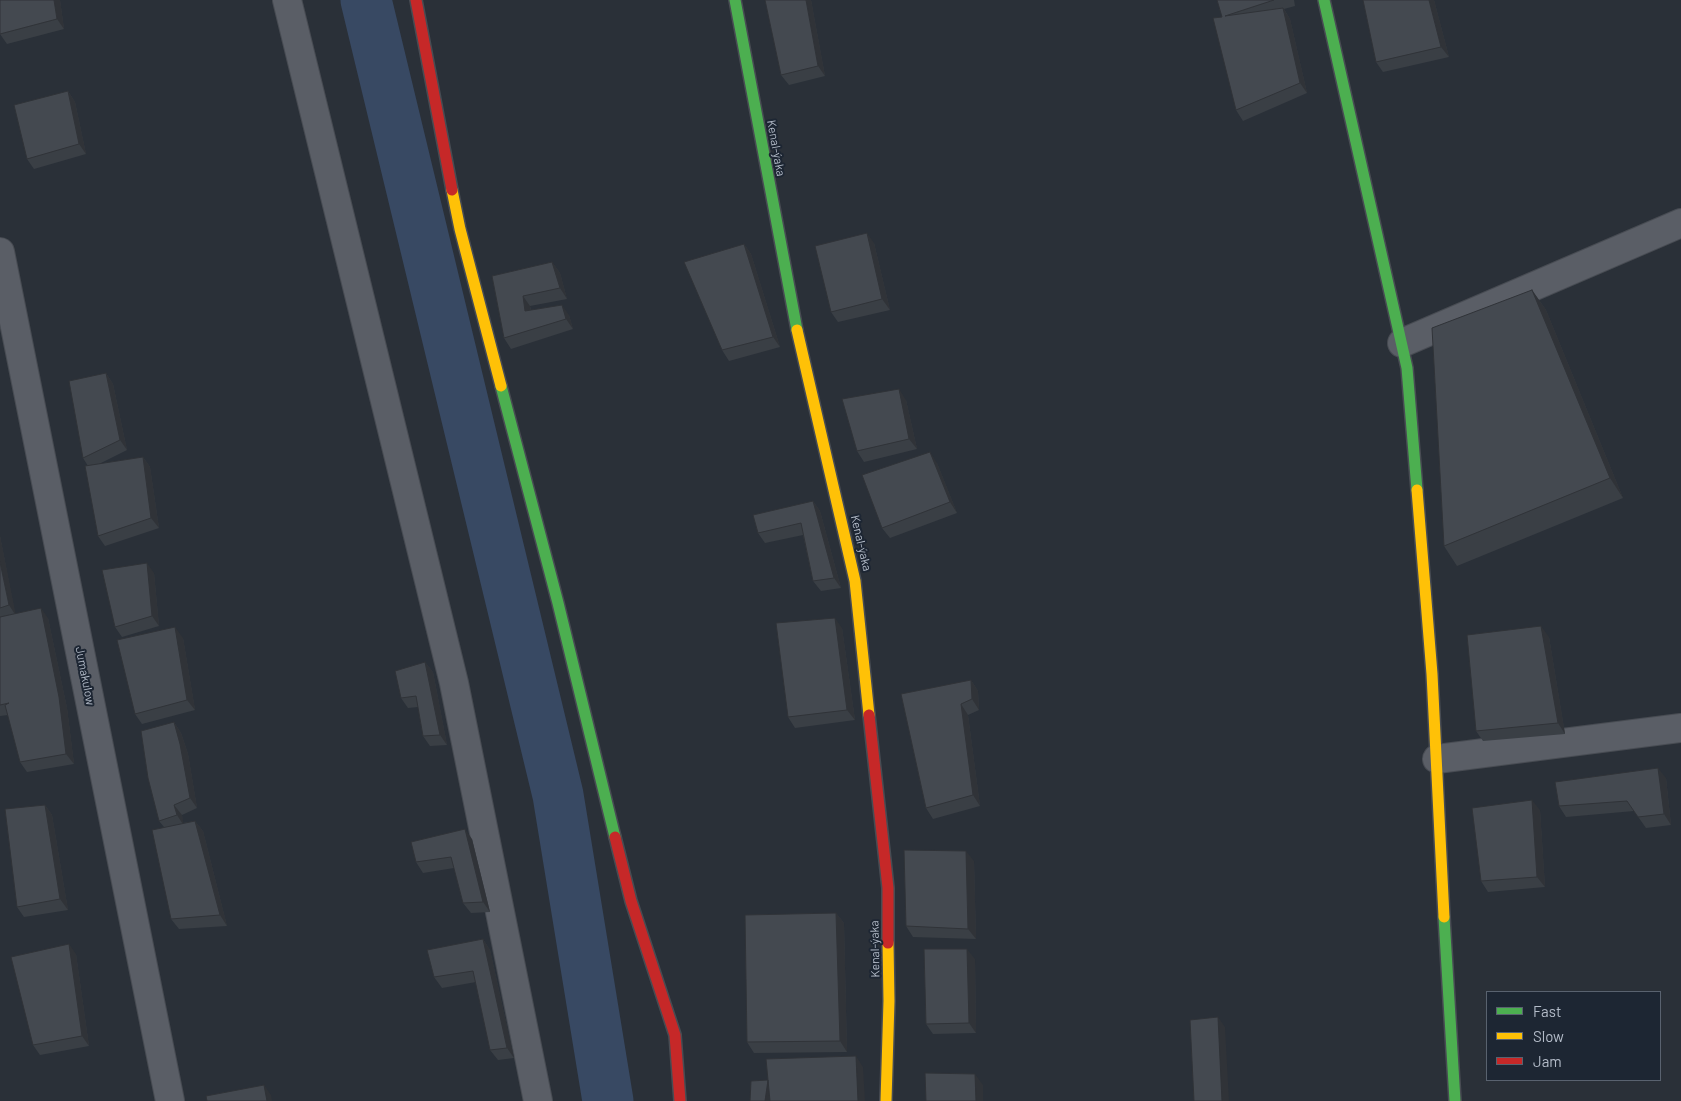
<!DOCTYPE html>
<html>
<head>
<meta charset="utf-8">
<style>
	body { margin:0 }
	#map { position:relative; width:1681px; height:1101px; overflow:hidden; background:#2a3038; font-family:Barlow,sans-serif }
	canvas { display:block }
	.legend { position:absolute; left:1486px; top:991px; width:175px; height:90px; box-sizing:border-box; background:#1d2633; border:1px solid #59626f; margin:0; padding:6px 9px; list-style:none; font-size:15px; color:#b4bcc9 }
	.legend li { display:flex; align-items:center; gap:10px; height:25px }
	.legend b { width:25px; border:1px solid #59626f }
</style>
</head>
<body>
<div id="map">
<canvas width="1681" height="1101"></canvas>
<ul class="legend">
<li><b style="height:6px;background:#4caf50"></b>Fast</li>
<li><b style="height:6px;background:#ffc107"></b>Slow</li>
<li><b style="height:6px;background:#c62828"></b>Jam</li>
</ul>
</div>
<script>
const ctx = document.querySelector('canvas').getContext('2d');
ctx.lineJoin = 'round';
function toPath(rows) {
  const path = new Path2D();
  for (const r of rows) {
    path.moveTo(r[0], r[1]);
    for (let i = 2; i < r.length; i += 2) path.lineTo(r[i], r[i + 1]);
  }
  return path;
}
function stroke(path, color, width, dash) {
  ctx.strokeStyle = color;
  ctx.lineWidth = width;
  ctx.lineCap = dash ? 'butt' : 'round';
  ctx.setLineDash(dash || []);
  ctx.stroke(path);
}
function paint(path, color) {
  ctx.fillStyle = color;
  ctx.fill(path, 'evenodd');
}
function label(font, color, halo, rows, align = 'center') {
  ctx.font = font + ' Barlow,sans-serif';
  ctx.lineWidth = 4;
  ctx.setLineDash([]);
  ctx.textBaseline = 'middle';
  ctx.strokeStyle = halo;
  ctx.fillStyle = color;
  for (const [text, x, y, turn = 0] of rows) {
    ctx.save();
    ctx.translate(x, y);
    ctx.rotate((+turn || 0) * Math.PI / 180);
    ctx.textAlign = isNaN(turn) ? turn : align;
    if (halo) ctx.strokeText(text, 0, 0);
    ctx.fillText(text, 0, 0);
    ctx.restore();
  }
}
stroke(toPath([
	[366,0,558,795,608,1101]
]), '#384963', 51);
const street = toPath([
	[287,0,454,683,538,1101],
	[0,252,170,1101],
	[1402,343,1681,223],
	[1437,759,1681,728]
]);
const fast = toPath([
	[735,0,797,330],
	[1324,0,1407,368,1417,490],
	[501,386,558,603,615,837],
	[1444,917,1455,1101]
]);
const slow = toPath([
	[452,190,460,229,501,386],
	[797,330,855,581,869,715],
	[1417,490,1432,674,1444,917],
	[886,1101,889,1001,888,943]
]);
const jam = toPath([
	[416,0,452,190],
	[869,715,888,888,888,943],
	[615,837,631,901,675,1035,680,1101]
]);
stroke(street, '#484c53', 30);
stroke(fast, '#484c53', 14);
stroke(slow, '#484c53', 14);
stroke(jam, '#484c53', 14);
stroke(street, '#5a5e66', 28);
stroke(fast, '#4caf50', 11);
stroke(slow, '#ffc107', 11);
stroke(jam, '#c62828', 11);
paint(toPath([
	[0,0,60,0,64,29,7,44,0,34],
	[765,0,811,0,825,76,789,85,781,75],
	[1217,0,1294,0,1295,6,1284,9,1290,19,1307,93,1243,121,1236,110,1222,17],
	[1363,0,1434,0,1449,57,1383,72,1376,62],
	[68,91,75,102,86,154,34,169,27,159],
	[874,243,890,310,838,322,831,312],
	[744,244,751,254,780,347,729,361,722,350],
	[552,262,560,273,567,299,530,306,531,310,569,315,573,329,511,349,504,338,492,276],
	[1532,290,1546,310,1623,498,1457,566,1444,546],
	[106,373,113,384,127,450,99,464,143,457,150,467,159,528,105,546,98,536,88,466,83,458],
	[906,400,917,449,864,462,857,451],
	[937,463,957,513,890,538,882,528],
	[813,501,820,511,841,588,821,591,813,581,803,535,765,543,758,533],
	[0,536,15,613,48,618,67,708,74,764,27,772,20,762,8,715,0,716],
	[154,573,159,626,122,637,115,627],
	[842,628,855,720,795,728,788,717],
	[1549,637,1565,734,1483,741,1476,731],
	[183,638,195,710,142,724,135,714],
	[425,662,433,672,447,745,430,746,423,736,418,707,408,708,401,698],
	[971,680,978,691,979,710,968,715,980,806,933,819,926,808,901,694],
	[174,722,181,733,188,754,197,808,182,815,183,823,195,821,203,831,227,926,179,929,171,919,164,827,159,821],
	[1666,778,1671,825,1646,828,1634,811,1566,817,1559,806],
	[45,805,52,815,68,910,24,917,17,907],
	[1540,810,1545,887,1488,892,1481,881],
	[472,839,490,912,471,913,463,903,454,868,423,873,416,862],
	[974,861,976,939,913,937,906,926],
	[836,913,844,923,847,1052,754,1053,747,1042],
	[483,939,490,950,514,1058,498,1060,490,1050,476,982,442,988,434,977],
	[76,954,89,1046,40,1055,33,1045],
	[975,959,976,1033,933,1034,926,1024]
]), '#3a3f45');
paint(toPath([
	[54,0,60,0,64,29,57,19],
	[806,0,811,0,825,76,818,66],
	[1429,0,1434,0,1449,57,1441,47],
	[1283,8,1290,19,1307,93,1300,83],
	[68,91,75,102,86,154,79,144],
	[867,233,874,243,890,310,882,299],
	[744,244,751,254,780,347,773,337],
	[552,262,560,273,567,299,560,288],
	[1532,290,1546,310,1623,498,1610,478],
	[523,296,530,306,532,322,525,311],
	[562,305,569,315,573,329,566,319],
	[106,373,113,384,127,450,120,440],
	[899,389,906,400,917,449,909,439],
	[930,452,937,463,957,513,950,502],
	[143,457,150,467,159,528,151,518],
	[813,501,820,511,841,588,834,578],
	[0,536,16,616,9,605,0,562],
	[147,563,154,573,159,626,152,616],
	[41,608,48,618,67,708,74,764,66,754],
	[835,618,842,628,855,720,847,710],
	[1541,626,1549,637,1565,734,1558,723],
	[175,627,183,638,195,710,187,700],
	[425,662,433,672,447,745,440,735],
	[971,680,978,691,979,710,972,699],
	[961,704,968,715,980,806,973,795],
	[174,722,181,733,188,754,197,808,190,798],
	[1658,768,1666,778,1671,825,1664,814],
	[1532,800,1540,810,1545,887,1537,877],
	[45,805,52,815,68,910,60,899],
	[174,805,182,815,184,826,177,815],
	[195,821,203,831,227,926,220,915],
	[465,829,472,839,490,912,483,902],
	[966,851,974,861,976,939,968,929],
	[836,913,844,923,847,1052,840,1041],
	[483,939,490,950,514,1058,507,1048],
	[69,944,76,954,89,1046,82,1036],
	[967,949,975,959,976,1033,969,1023],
	[1218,1017,1225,1027,1229,1101,1222,1101],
	[856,1056,863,1067,865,1101,858,1101],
	[975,1074,983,1085,983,1101,976,1101],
	[768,1080,774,1101,765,1101],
	[264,1085,271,1095,272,1101,267,1101]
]), '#303338');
const building = toPath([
	[0,0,54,0,57,19,0,34,0,0],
	[765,0,806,0,818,66,781,75,765,0],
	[1217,0,1274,0,1225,16,1283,8,1300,83,1236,110,1213,18,1222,17,1217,0],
	[1363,0,1429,0,1441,47,1376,62,1363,0],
	[68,91,79,144,27,159,14,105,68,91],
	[867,233,882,299,831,312,815,246,867,233],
	[744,244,773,337,722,350,684,262,744,244],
	[552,262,560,288,523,296,525,311,562,305,566,319,504,338,492,276,552,262],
	[1532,290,1610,478,1444,546,1432,328,1532,290],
	[106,373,120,440,83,458,69,381,106,373],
	[899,389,909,439,857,451,842,399,899,389],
	[930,452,950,502,882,528,862,475,930,452],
	[143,457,151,518,98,536,85,466,143,457],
	[813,501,834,578,813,581,801,523,758,533,753,515,813,501],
	[0,562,9,605,0,608,0,562],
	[147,563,152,616,115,627,102,570,147,563],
	[41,608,59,697,66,754,20,762,5,705,9,703,0,705,0,617,41,608],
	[835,618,847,710,788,717,776,623,835,618],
	[1541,626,1558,723,1476,731,1467,635,1541,626],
	[175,627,187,700,135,714,117,640,175,627],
	[425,662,440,735,423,736,416,696,401,698,395,671,425,662],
	[971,680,972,699,961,704,973,795,926,808,901,694,971,680],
	[174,722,180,744,190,798,174,805,177,815,159,821,148,778,141,731,174,722],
	[1658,768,1664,814,1638,817,1627,801,1559,806,1555,782,1658,768],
	[1532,800,1537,877,1481,881,1472,808,1532,800],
	[45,805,60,899,17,907,5,809,45,805],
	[195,821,220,915,171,919,152,830,195,821],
	[465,829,483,902,463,903,451,857,416,862,411,842,465,829],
	[904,850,966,851,968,929,906,926,904,850],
	[836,913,840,1041,747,1042,745,915,836,913],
	[483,939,507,1048,490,1050,473,971,434,977,427,950,483,939],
	[69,944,82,1036,33,1045,11,957,69,944],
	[924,949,967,949,969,1023,926,1024,924,949],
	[1218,1017,1222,1101,1194,1101,1190,1020,1218,1017],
	[856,1056,858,1101,770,1101,768,1080,765,1101,750,1101,751,1081,768,1080,766,1059,856,1056],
	[925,1073,975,1074,976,1101,926,1101,925,1073],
	[264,1085,267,1101,207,1101,206,1096,264,1085]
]);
paint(building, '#444950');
stroke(building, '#303338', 1);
label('12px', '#b4bcc9', '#1d2633', [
	["Kenal-ýaka",776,148,80],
	["Kenal-ýaka",861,543,77],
	["Jumakulow",85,676,79],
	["Kenal-ýaka",875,949,-91]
]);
</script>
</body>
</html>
